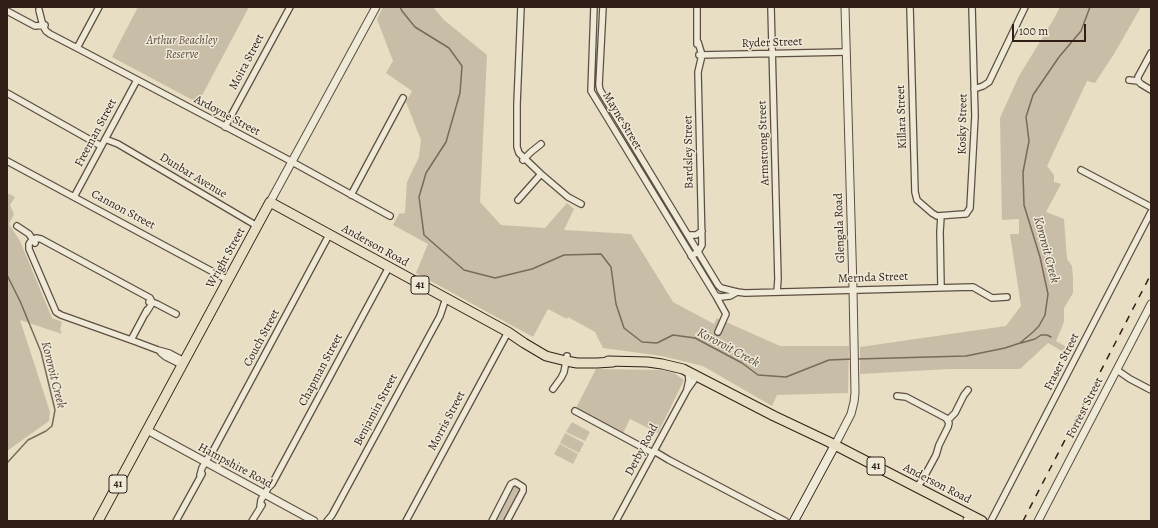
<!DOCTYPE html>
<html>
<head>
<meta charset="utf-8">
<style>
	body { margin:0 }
	#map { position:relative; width:1158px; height:528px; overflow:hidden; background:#e7dec3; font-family:Alegreya,serif }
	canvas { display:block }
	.frame { position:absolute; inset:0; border:8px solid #301e17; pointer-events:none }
	.scale { position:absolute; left:1012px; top:24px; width:74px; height:18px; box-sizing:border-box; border:2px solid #301e17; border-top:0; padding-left:5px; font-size:12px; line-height:14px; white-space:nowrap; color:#301e17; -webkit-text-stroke:3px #efead8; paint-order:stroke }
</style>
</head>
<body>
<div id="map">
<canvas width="1158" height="528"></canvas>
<div class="frame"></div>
<div class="scale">100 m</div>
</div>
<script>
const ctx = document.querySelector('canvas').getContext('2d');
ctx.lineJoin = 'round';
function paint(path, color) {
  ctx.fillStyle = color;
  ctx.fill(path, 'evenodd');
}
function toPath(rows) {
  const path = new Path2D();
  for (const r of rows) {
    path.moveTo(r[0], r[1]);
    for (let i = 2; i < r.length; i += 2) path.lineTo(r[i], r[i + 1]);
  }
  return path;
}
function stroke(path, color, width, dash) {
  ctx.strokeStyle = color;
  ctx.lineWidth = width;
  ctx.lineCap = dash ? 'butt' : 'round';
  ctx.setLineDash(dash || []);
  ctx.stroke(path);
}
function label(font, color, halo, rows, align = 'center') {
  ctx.font = font + ' Alegreya,serif';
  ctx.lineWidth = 3;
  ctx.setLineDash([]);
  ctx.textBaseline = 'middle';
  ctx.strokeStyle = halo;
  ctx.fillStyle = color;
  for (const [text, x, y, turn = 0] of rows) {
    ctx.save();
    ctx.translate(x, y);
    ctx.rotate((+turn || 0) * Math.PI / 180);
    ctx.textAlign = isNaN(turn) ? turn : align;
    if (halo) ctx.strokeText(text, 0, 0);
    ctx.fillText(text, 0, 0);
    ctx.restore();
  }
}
paint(toPath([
	[138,7,249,7,198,103,112,57],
	[383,7,433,7,444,20,487,55,480,202,501,225,545,228,567,203,574,209,564,230,631,234,673,302,714,324,717,318,780,346,849,346,848,393,777,395,772,406,703,366,662,356,603,348,595,332,568,317,567,319,548,309,533,337,416,273,428,244,393,225,399,214,405,213,407,182,419,157,421,140,406,102,412,91,386,73,393,61,377,19],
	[1060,7,1141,7,1114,54,1095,83,1087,81,1047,166,1054,175,1054,182,1061,184,1046,212,1064,219,1067,259,1072,266,1073,279,1073,293,1064,308,1064,322,1056,341,1070,349,1067,354,1048,343,1020,369,948,369,860,374,860,347,1006,326,1021,306,1010,234,1019,234,1019,219,1002,220,1000,118,1019,76,1052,22],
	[7,193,15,197,10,205,14,214,9,224,20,241,52,318,62,322,60,329,62,334,20,320,50,412,49,421,7,451],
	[596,369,660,370,674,373,684,380,658,433,630,419,623,433,576,408],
	[572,422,590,432,585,441,566,432],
	[565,433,584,443,579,453,560,443],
	[560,444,578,454,573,464,554,454],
	[516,485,517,485,521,490,505,521,495,521,513,487]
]), '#c8bda6');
stroke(toPath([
	[400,7,402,11,415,27,449,48,462,66,460,93,446,142,426,173,419,197,424,235,464,270,495,278,532,269,564,255,601,254,611,267,616,304,624,328,642,342,657,343,673,335,695,338,742,363,758,375,786,377,829,360,853,359],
	[7,275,20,301,41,352,55,410,52,426,46,431,28,440,7,463],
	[1021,343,1035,339,1041,335,1047,335,1051,337],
	[857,359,966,356,1005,348,1020,343,1033,332,1039,326,1045,315,1048,294,1040,257,1024,205,1023,172,1029,141,1026,117,1033,95,1059,57,1081,31,1090,7]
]), '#796a5b', 1.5);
const minor = toPath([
	[521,7,517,104,517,147,519,153,541,174,568,197,581,204],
	[594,7,591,91,716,296,721,297,730,296,737,292],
	[603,7,599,85,600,90,718,285,721,288,737,292,745,293,973,287,992,298,1007,297],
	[697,7,697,44],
	[771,7,778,279,777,292],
	[910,7,915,192,917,200,932,213,937,216,964,214,966,214,970,208,975,116,972,7],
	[39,10,43,26,46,31,50,34,77,48,285,158,390,216],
	[7,11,35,26,45,25],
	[77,48,99,7],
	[699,55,846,52],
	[1129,80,1138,81,1141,84,1151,90],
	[1138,81,1138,77,1151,53],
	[974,89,983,86,989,82,1025,7],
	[7,93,101,146],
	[225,127,290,7],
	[105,139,118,144,257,226],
	[523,160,531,152,541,144],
	[7,161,228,280],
	[1081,170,1151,207],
	[351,195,403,98],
	[74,197,137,80],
	[518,200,541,174],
	[941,216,940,232,941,287],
	[17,226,29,234,35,243],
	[688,235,696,235,702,231],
	[691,256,698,252,702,245,698,72,702,55,698,42],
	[716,296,726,314,718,332],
	[149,302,152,302,157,304,176,314],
	[146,313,151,305,152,302,150,298,41,239,36,238,31,241,29,244,29,249,56,312,61,315,134,341,158,350,169,353,184,361],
	[131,340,147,310],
	[161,353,166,357,182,365],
	[1117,370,1130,379,1151,390],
	[553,389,561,378,564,372,567,356],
	[687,389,689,380,688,372],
	[897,396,906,397,946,418,949,423,948,427,939,445,936,455,923,479,917,487],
	[575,411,653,453],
	[948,420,955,413,964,395,968,390],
	[654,451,669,460,785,521],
	[200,475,202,468,209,456,213,451,329,235],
	[260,507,261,500,268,488,272,484,389,267],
	[176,521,202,474],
	[252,521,262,505],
	[327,521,332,515,440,316,446,298],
	[406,521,508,332],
	[492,521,511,484,515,482,523,487,523,491,507,521],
	[616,521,687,390,697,376],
	[991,521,1151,212]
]);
const tertiary = toPath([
	[270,202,376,7],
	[147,430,314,521],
	[835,445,851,414,854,402,855,393,853,289,845,7],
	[967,520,968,521],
	[1038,521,1151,304]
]);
const secondary = toPath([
	[794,521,835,445]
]);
const primary = toPath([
	[608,361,648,362,662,364,683,369,774,416,829,442,982,521],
	[98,521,270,202,508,332,524,343,546,356,566,361,577,363,597,363,613,362]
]);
stroke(minor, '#5e4e42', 8);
stroke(tertiary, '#5e4e42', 9);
stroke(secondary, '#301e17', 10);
stroke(primary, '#301e17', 11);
stroke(minor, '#efead8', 5.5);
stroke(tertiary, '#efead8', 7);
stroke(secondary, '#efead8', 8);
stroke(primary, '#e7dec3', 9);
stroke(toPath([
	[1023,521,1151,274]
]), '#301e17', 1.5, [7, 7]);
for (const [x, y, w] of [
	[420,285,18],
	[876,466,18],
	[118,484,18]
]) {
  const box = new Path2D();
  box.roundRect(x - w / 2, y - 9, w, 18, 3);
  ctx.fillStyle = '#efead8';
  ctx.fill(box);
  stroke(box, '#301e17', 1);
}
label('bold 11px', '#301e17', null, [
	["41",420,285],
	["41",876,466],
	["41",118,484]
]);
label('italic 12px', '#5e4e42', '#efead8', [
	["Arthur Beachley",182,41],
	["Reserve",182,55]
]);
label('12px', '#301e17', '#efead8', [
	["Ryder Street",772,43,-2],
	["Moira Street",247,62,-62],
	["Ardoyne Street",227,116,28],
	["Killara Street",902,117,-92],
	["Mayne Street",622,121,59],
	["Kosky Street",963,124,-89],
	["Freeman Street",96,133,-62],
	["Armstrong Street",764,143,-92],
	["Bardsley Street",689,152,-91],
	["Dunbar Avenue",193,176,31],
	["Cannon Street",123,210,28],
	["Glengala Road",840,228,-92],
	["Anderson Road",375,246,29],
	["Wright Street",226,258,-61],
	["Mernda Street",873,278,-2],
	["Couch Street",262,338,-62],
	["Fraser Street",1062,362,-63],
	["Chapman Street",321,370,-62],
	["Forrest Street",1085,408,-63],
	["Benjamin Street",376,410,-62],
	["Morris Street",447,421,-62],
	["Derby Road",642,450,-62],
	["Hampshire Road",235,466,28],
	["Anderson Road",937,484,27]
]);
label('italic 13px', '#5a4a3f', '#efead8', [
	["Kororoit Creek",1046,250,75],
	["Kororoit Creek",728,348,28],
	["Kororoit Creek",53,375,76]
]);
</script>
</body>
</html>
